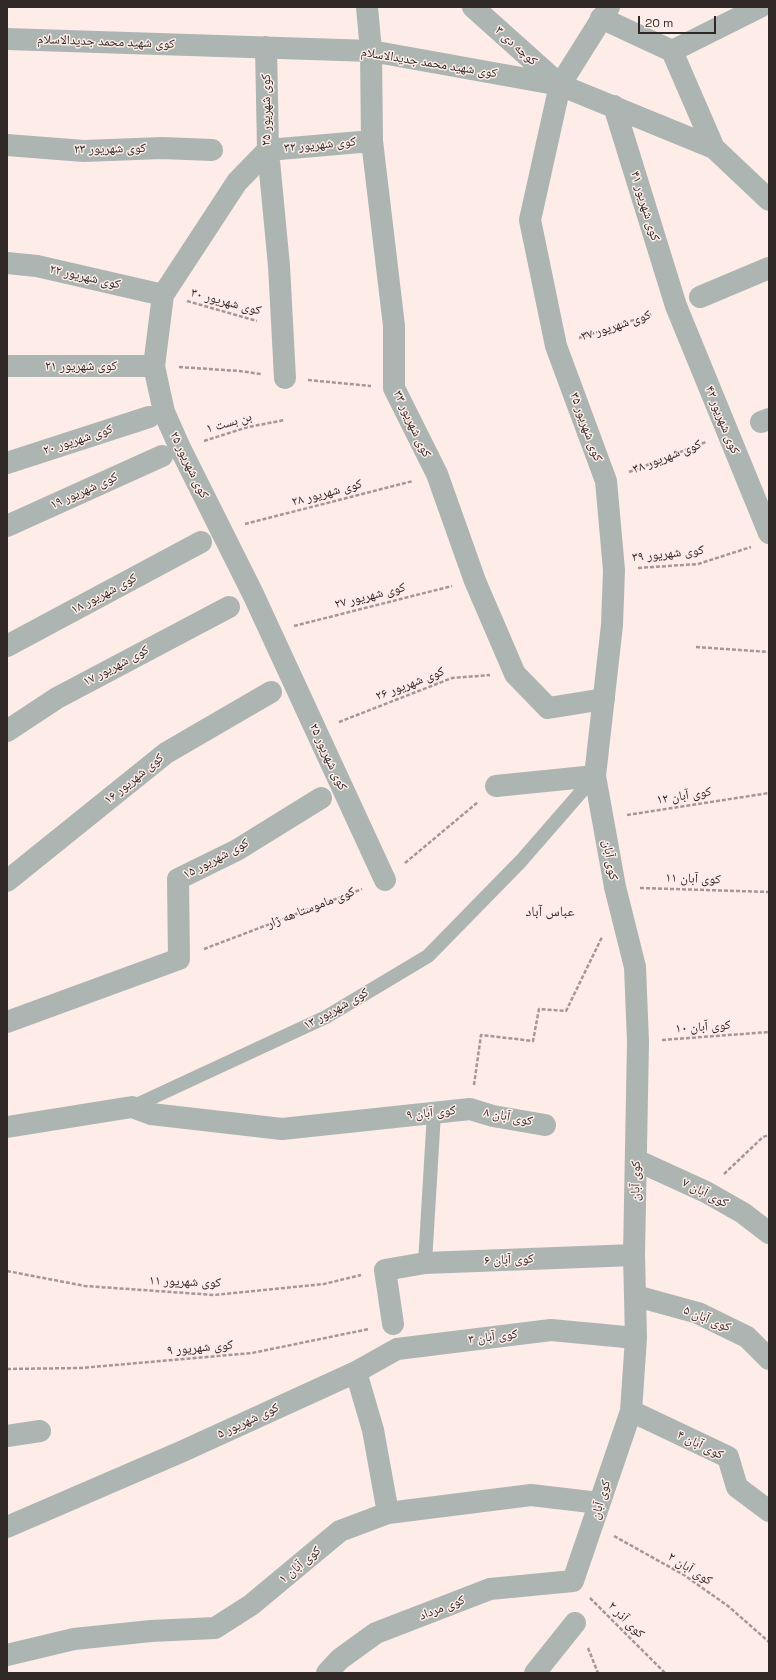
<!DOCTYPE html>
<html>
<head>
<meta charset="utf-8">
<style>
	body { margin:0 }
	#map { position:relative; width:776px; height:1680px; overflow:hidden; background:#fdece7; font-family:"Space Grotesk",sans-serif }
	canvas { display:block }
	.frame { position:absolute; inset:0; border:8px solid #2f2826; pointer-events:none }
	.scale { position:absolute; left:638px; top:16px; width:78px; height:18px; box-sizing:border-box; border:2px solid #2f2826; border-top:0; padding-left:5px; font-size:12px; line-height:14px; white-space:nowrap; color:#2f2826; -webkit-text-stroke:3px #fdece7; paint-order:stroke }
</style>
</head>
<body>
<div id="map">
<canvas width="776" height="1680"></canvas>
<div class="frame"></div>
<div class="scale">20 m</div>
</div>
<script>
const ctx = document.querySelector('canvas').getContext('2d');
ctx.lineJoin = 'round';
function toPath(rows) {
  const path = new Path2D();
  for (const r of rows) {
    path.moveTo(r[0], r[1]);
    for (let i = 2; i < r.length; i += 2) path.lineTo(r[i], r[i + 1]);
  }
  return path;
}
function stroke(path, color, width, dash) {
  ctx.strokeStyle = color;
  ctx.lineWidth = width;
  ctx.lineCap = dash ? 'butt' : 'round';
  ctx.setLineDash(dash || []);
  ctx.stroke(path);
}
function label(font, color, halo, rows, align = 'center') {
  ctx.font = font + ' "Space Grotesk","Noto Naskh Arabic",sans-serif';
  ctx.lineWidth = 3;
  ctx.setLineDash([]);
  ctx.textBaseline = 'middle';
  ctx.strokeStyle = halo;
  ctx.fillStyle = color;
  for (const [text, x, y, turn = 0] of rows) {
    ctx.save();
    ctx.translate(x, y);
    ctx.rotate((+turn || 0) * Math.PI / 180);
    ctx.textAlign = isNaN(turn) ? turn : align;
    if (halo) ctx.strokeText(text, 0, 0);
    ctx.fillText(text, 0, 0);
    ctx.restore();
  }
}
stroke(toPath([
	[187,301,257,321],
	[579,338,652,314],
	[179,367,239,371,261,374],
	[308,380,371,386],
	[204,441,248,427,285,420],
	[629,472,706,442],
	[245,524,413,481],
	[638,568,698,564,751,547],
	[294,626,452,586],
	[696,647,769,652],
	[339,722,452,678,490,675],
	[627,815,769,793],
	[405,863,478,802],
	[640,888,769,892],
	[204,949,362,889],
	[662,1040,769,1032],
	[474,1085,481,1035,533,1041,539,1009,566,1011,602,937],
	[724,1174,763,1137,769,1135],
	[7,1271,85,1286,214,1295,324,1284,361,1275],
	[7,1369,81,1368,252,1353,369,1329],
	[614,1536,684,1575,728,1606,769,1642],
	[590,1598,665,1673],
	[588,1648,598,1673]
]), '#a59894', 2.5, [4, 2]);
stroke(toPath([
	[132,1107,326,1017,428,956,521,861,595,776],
	[425,1263,434,1113]
]), '#adb5b3', 14);
stroke(toPath([
	[367,7,371,51,372,141,394,326,394,388,437,474,475,581,515,674,548,708,604,699],
	[473,7,560,85],
	[601,18,672,51,714,148],
	[7,39,371,51,560,85,714,148,769,200],
	[266,47,268,150,237,182,163,295,154,366,164,412,180,448,253,594,385,880],
	[672,51,760,7],
	[614,106,676,306,769,533],
	[7,145,84,151,162,148,212,150],
	[7,263,37,266,163,295],
	[700,297,769,268],
	[7,366,154,366],
	[285,378,279,266,268,150,372,141],
	[761,422,769,419],
	[7,463,149,417],
	[7,526,162,456],
	[7,646,201,542],
	[7,731,57,698,229,607],
	[496,786,595,776],
	[7,881,166,753,271,692],
	[7,1022,179,959,178,879,237,850,321,798],
	[7,1127,132,1107,151,1114,282,1129,470,1109,493,1116,545,1125],
	[636,1160,706,1192,743,1213,769,1233],
	[636,1296,698,1313,747,1337,769,1359],
	[393,1324,385,1270,425,1263,634,1255],
	[356,1372,397,1349,551,1330,636,1338],
	[631,1411,728,1457,737,1487,769,1511],
	[7,1436,40,1431],
	[7,1527,183,1451,356,1372,373,1430,388,1513],
	[7,1655,74,1639,151,1631,215,1628,251,1605,340,1531,388,1513,531,1495,599,1503],
	[327,1673,340,1659,376,1633,490,1589,573,1581,631,1411,636,1338,634,1255,638,1042,635,967,615,887,595,776,612,625,614,570,606,481,556,346,530,220,560,85,609,7],
	[535,1673,575,1623]
]), '#adb5b3', 22);
label('13px', '#2f2826', '#fdece7', [
	["کوی شهید محمد جدیدالاسلام",106,42,2],
	["کوچه دی ۳",516,46,42],
	["کوی شهید محمد جدیدالاسلام",429,63,9],
	["کوی شهریور ۲۵",266,110,-90],
	["کوی شهریور ۳۲",320,145,-5],
	["کوی شهریور ۲۳",110,149,-1],
	["کوی شهریور ۴۱",645,206,73],
	["کوی شهریور ۲۲",85,277,13],
	["کوی شهریور ۳۰",226,302,15],
	["کوی شهریور ۳۷",616,326,-18],
	["کوی شهریور ۲۱",81,366],
	["کوی شهریور ۴۲",722,420,68],
	["بن بست ۱",229,423,-16],
	["کوی شهریور ۳۳",412,424,65],
	["کوی شهریور ۳۵",586,427,70],
	["کوی شهریور ۲۰",78,440,-18],
	["کوی شهریور ۳۸",667,457,-21],
	["کوی شهریور ۲۵",189,465,64],
	["کوی شهریور ۱۹",84,491,-24],
	["کوی شهریور ۲۸",327,493,-15],
	["کوی شهریور ۳۹",668,554,-6],
	["کوی شهریور ۱۸",104,594,-28],
	["کوی شهریور ۲۷",370,596,-14],
	["کوی شهریور ۱۷",116,666,-28],
	["کوی شهریور ۲۶",410,684,-21],
	["کوی شهریور ۲۵",328,757,65],
	["کوی شهریور ۱۶",134,779,-39],
	["کوی آبان ۱۲",684,796,-9],
	["کوی شهریور ۱۵",216,859,-28],
	["کوی آبان",610,860,80],
	["کوی آبان ۱۱",693,879,2],
	["کوی ماموستا هه ژار",311,908,-21],
	["کوی شهریور ۱۳",336,1009,-29],
	["کوی آبان ۱۰",703,1027,-4],
	["کوی آبان ۹",431,1113,-6],
	["کوی آبان ۸",508,1117,11],
	["کوی آبان",636,1181,-89],
	["کوی آبان ۷",705,1193,27],
	["کوی آبان ۶",509,1260,-2],
	["کوی شهریور ۱۱",185,1282,2],
	["کوی آبان ۵",707,1319,22],
	["کوی آبان ۳",493,1337,-7],
	["کوی شهریور ۹",200,1348,-5],
	["کوی شهریور ۵",248,1421,-25],
	["کوی آبان ۴",700,1445,26],
	["کوی آبان",601,1500,-73],
	["کوی آبان ۱",300,1565,-40],
	["کوی آبان ۲",690,1569,32],
	["کوی مرداد",442,1608,-21],
	["کوی آذر ۲",626,1620,45]
]);
label('14px', '#3c2f2b', '#fdece7', [
	["عباس آباد",550,912]
]);
</script>
</body>
</html>
